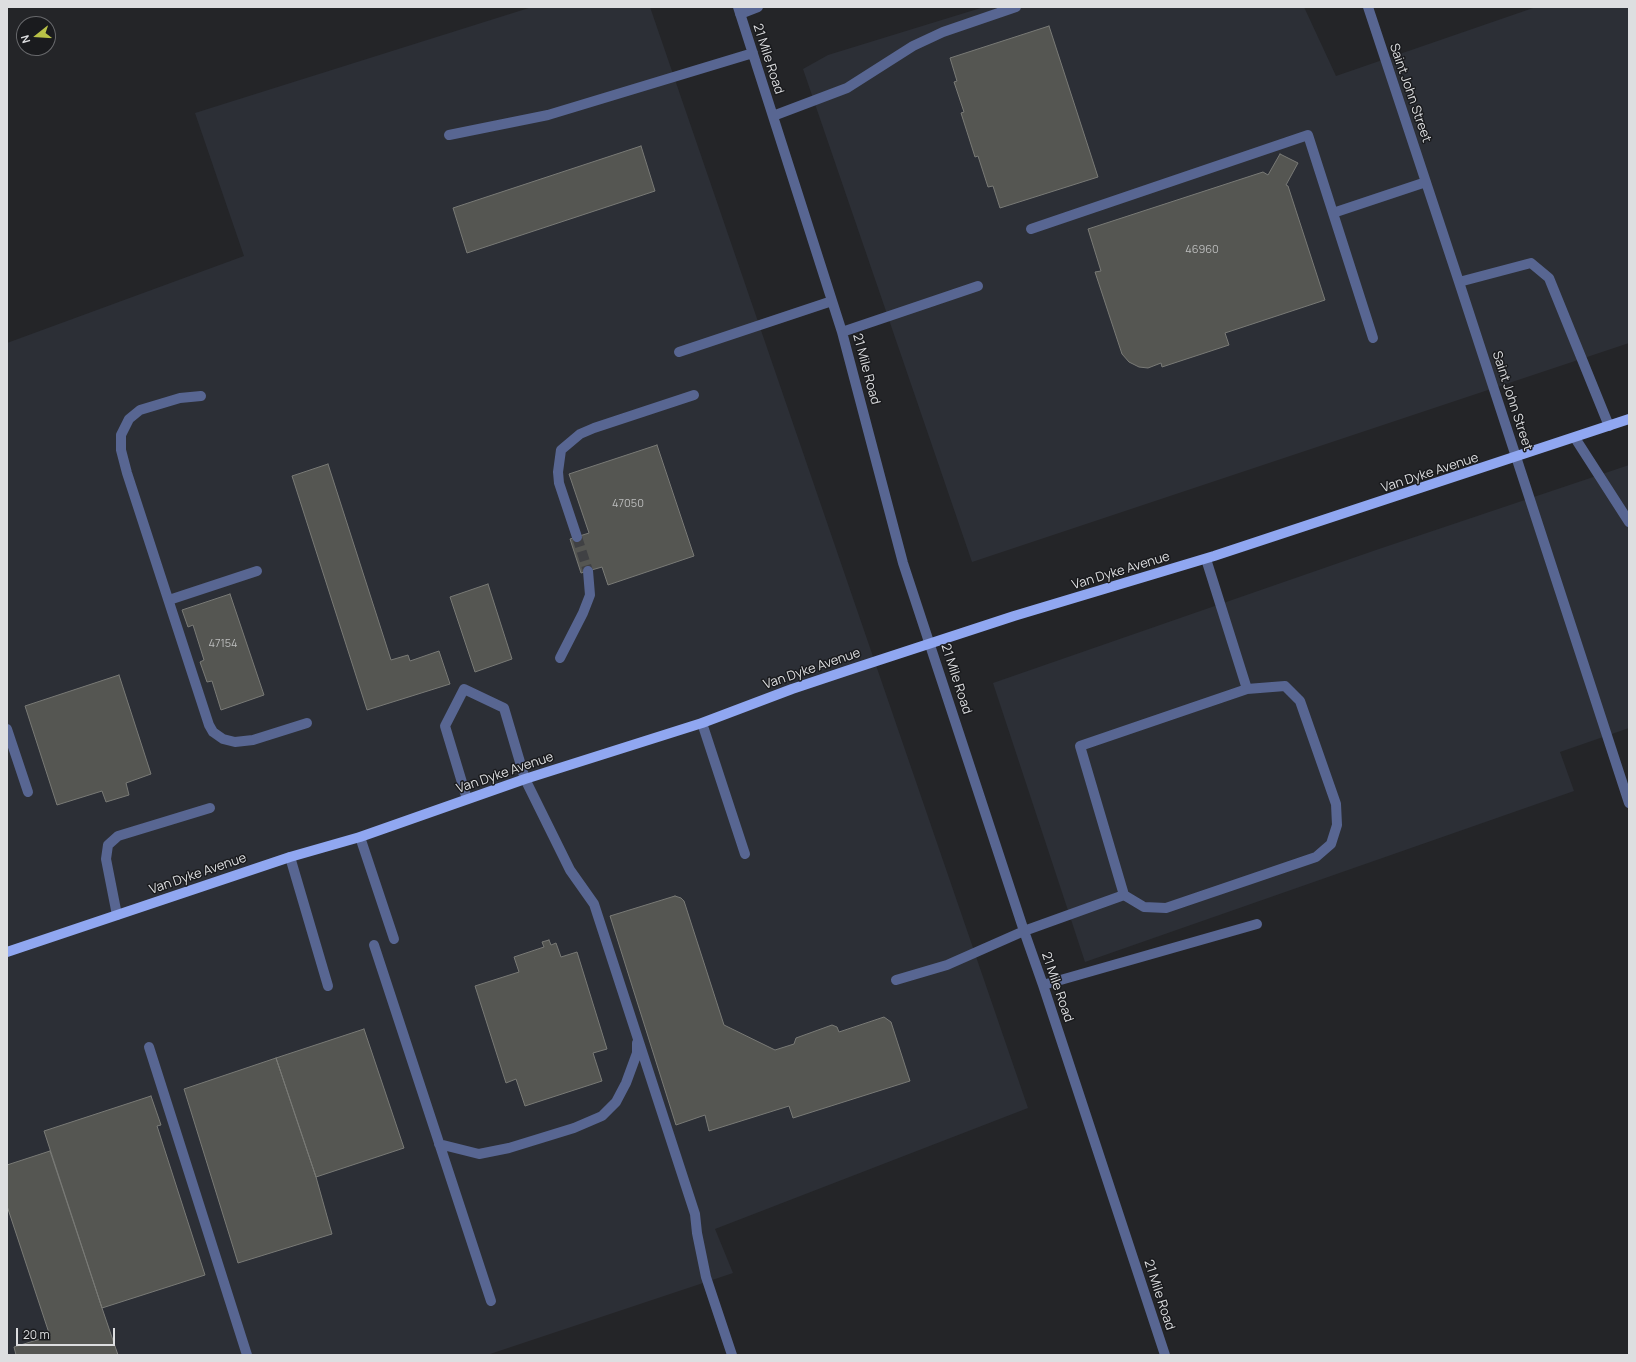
<!DOCTYPE html>
<html>
<head>
<meta charset="utf-8">
<style>
	body { margin:0 }
	#map { position:relative; width:1636px; height:1362px; overflow:hidden; background:#242528; font-family:Manrope,sans-serif }
	canvas { display:block }
	.frame { position:absolute; inset:0; border:8px solid #dddee0; pointer-events:none }
	.north { position:absolute; left:16px; top:16px; width:40px; height:40px; box-sizing:border-box; background:#1a1b1e; border:1px solid #68696c; border-radius:50%; rotate:253deg; font-size:11px; font-weight:700; line-height:16px; text-align:center; color:#dddee0 }
	.north::after { content:''; display:block; margin:auto; width:14px; height:18px; background:#b8c147; clip-path:polygon(50% 0,100% 100%,50% 72%,0 100%) }
	.scale { position:absolute; left:16px; top:1328px; width:99px; height:18px; box-sizing:border-box; border:2px solid #dddee0; border-top:0; padding-left:5px; font-size:12px; line-height:14px; white-space:nowrap; color:#dddee0; -webkit-text-stroke:3px #1a1b1e; paint-order:stroke }
</style>
</head>
<body>
<div id="map">
<canvas width="1636" height="1362"></canvas>
<div class="frame"></div>
<div class="north">N</div>
<div class="scale">20 m</div>
</div>
<script>
const ctx = document.querySelector('canvas').getContext('2d');
ctx.lineJoin = 'round';
function paint(path, color) {
  ctx.fillStyle = color;
  ctx.fill(path, 'evenodd');
}
function toPath(rows) {
  const path = new Path2D();
  for (const r of rows) {
    path.moveTo(r[0], r[1]);
    for (let i = 2; i < r.length; i += 2) path.lineTo(r[i], r[i + 1]);
  }
  return path;
}
function stroke(path, color, width, dash) {
  ctx.strokeStyle = color;
  ctx.lineWidth = width;
  ctx.lineCap = dash ? 'butt' : 'round';
  ctx.setLineDash(dash || []);
  ctx.stroke(path);
}
function label(font, color, halo, rows, align = 'center') {
  ctx.font = font + ' Manrope,sans-serif';
  ctx.lineWidth = 3;
  ctx.setLineDash([]);
  ctx.textBaseline = 'middle';
  ctx.strokeStyle = halo;
  ctx.fillStyle = color;
  for (const [text, x, y, turn = 0] of rows) {
    ctx.save();
    ctx.translate(x, y);
    ctx.rotate((+turn || 0) * Math.PI / 180);
    ctx.textAlign = isNaN(turn) ? turn : align;
    if (halo) ctx.strokeText(text, 0, 0);
    ctx.fillText(text, 0, 0);
    ctx.restore();
  }
}
paint(toPath([
	[532,7,650,7,1028,1108,715,1229,733,1273,487,1355,7,1355,7,343,244,256,195,113],
	[984,7,1304,7,1336,76,1536,7,1629,7,1629,343,972,562,803,69,828,55],
	[1629,465,1629,728,1560,752,1574,791,1085,962,993,683,1376,550]
]), '#2c2f36');
const building = toPath([
	[1049,26,1098,177,1000,208,993,186,988,187,978,156,975,157,961,113,964,112,954,82,957,81,950,58,1049,26],
	[641,146,655,191,467,253,453,208,641,146],
	[1280,154,1298,163,1286,185,1288,186,1325,300,1225,333,1229,345,1162,367,1161,363,1148,368,1139,367,1129,362,1122,354,1095,272,1101,271,1088,229,1263,172,1268,175,1280,154],
	[657,445,694,556,608,585,602,567,581,573,570,539,589,533,569,474,657,445],
	[328,464,391,660,408,655,410,661,439,651,450,684,367,710,292,476,328,464],
	[488,584,512,659,475,672,450,597,488,584],
	[230,594,264,695,221,710,212,681,207,682,200,662,204,660,193,625,188,627,182,610,230,594],
	[119,675,151,774,126,783,129,795,106,802,102,791,57,805,25,706,119,675],
	[675,896,681,898,684,901,724,1025,775,1050,794,1044,796,1038,832,1025,837,1027,839,1032,884,1017,891,1022,910,1081,793,1118,789,1106,709,1131,705,1115,676,1125,610,916,675,896],
	[549,940,551,945,556,943,561,957,577,952,607,1049,593,1053,602,1081,525,1106,516,1079,506,1083,475,986,519,972,514,957,544,947,542,942,549,940],
	[364,1029,404,1148,316,1177,276,1058,364,1029],
	[276,1058,316,1177,332,1234,238,1263,184,1089,276,1058],
	[151,1096,161,1125,157,1126,205,1275,102,1308,44,1131,151,1096],
	[50,1151,102,1308,118,1355,16,1355,14,1347,50,1336,7,1206,7,1165,50,1151]
]);
paint(building, '#555652');
stroke(building, '#797a76', 1);
stroke(toPath([
	[577,537,588,571]
]), '#404144', 10, [10, 5]);
stroke(toPath([
	[738,7,842,332,903,563,1024,931,1043,985,1165,1355],
	[1368,7,1459,282,1629,803],
	[740,14,758,7],
	[773,116,847,88,913,46,943,32,1016,7],
	[449,135,548,115,753,53],
	[1333,213,1426,182],
	[1031,229,1308,135,1373,338],
	[1459,282,1531,263,1549,278,1609,426],
	[842,332,978,286],
	[679,352,832,301],
	[201,396,180,398,140,410,129,419,121,435,121,450,127,473,209,725,213,732,223,739,235,742,253,740,307,723],
	[1575,438,1629,522],
	[577,537,559,483,558,472,561,450,580,434,594,428,694,395],
	[169,600,257,571],
	[560,658,583,613,590,595,588,571],
	[702,723,745,854],
	[7,729,28,792],
	[467,799,445,726,464,689,504,708,525,779,570,870,594,904,695,1214,697,1233,706,1277,732,1355],
	[360,837,394,939],
	[290,857,328,986],
	[1124,895,1144,907,1166,908,1316,857,1331,844,1337,825,1336,804,1300,701,1285,686,1247,689],
	[117,915,106,859,108,845,118,836,210,808],
	[374,945,491,1301],
	[896,980,947,965,1024,931,1124,895,1080,746,1247,689,1206,559],
	[1043,985,1257,924],
	[149,1047,247,1355],
	[439,1144,479,1154,509,1148,574,1128,602,1116,616,1102,626,1083,637,1053,637,1043]
]), '#586692', 10);
stroke(toPath([
	[7,952,290,857,360,837,525,779,702,723,792,689,849,670,1014,616,1214,556,1629,419]
]), '#90a7f1', 10);
label('11px', '#bbbcbc', null, [
	["46960",1202,250],
	["47050",628,504],
	["47154",223,644]
]);
label('13px', '#dddee0', '#1a1b1e', [
	["21 Mile Road",768,59,72],
	["Saint John Street",1410,93,71],
	["21 Mile Road",866,369,75],
	["Saint John Street",1512,401,72],
	["Van Dyke Avenue",1430,473,-18],
	["Van Dyke Avenue",1121,571,-17],
	["Van Dyke Avenue",812,669,-19],
	["21 Mile Road",956,679,72],
	["Van Dyke Avenue",505,773,-19],
	["Van Dyke Avenue",198,874,-19],
	["21 Mile Road",1057,987,71],
	["21 Mile Road",1159,1295,72]
]);
</script>
</body>
</html>
